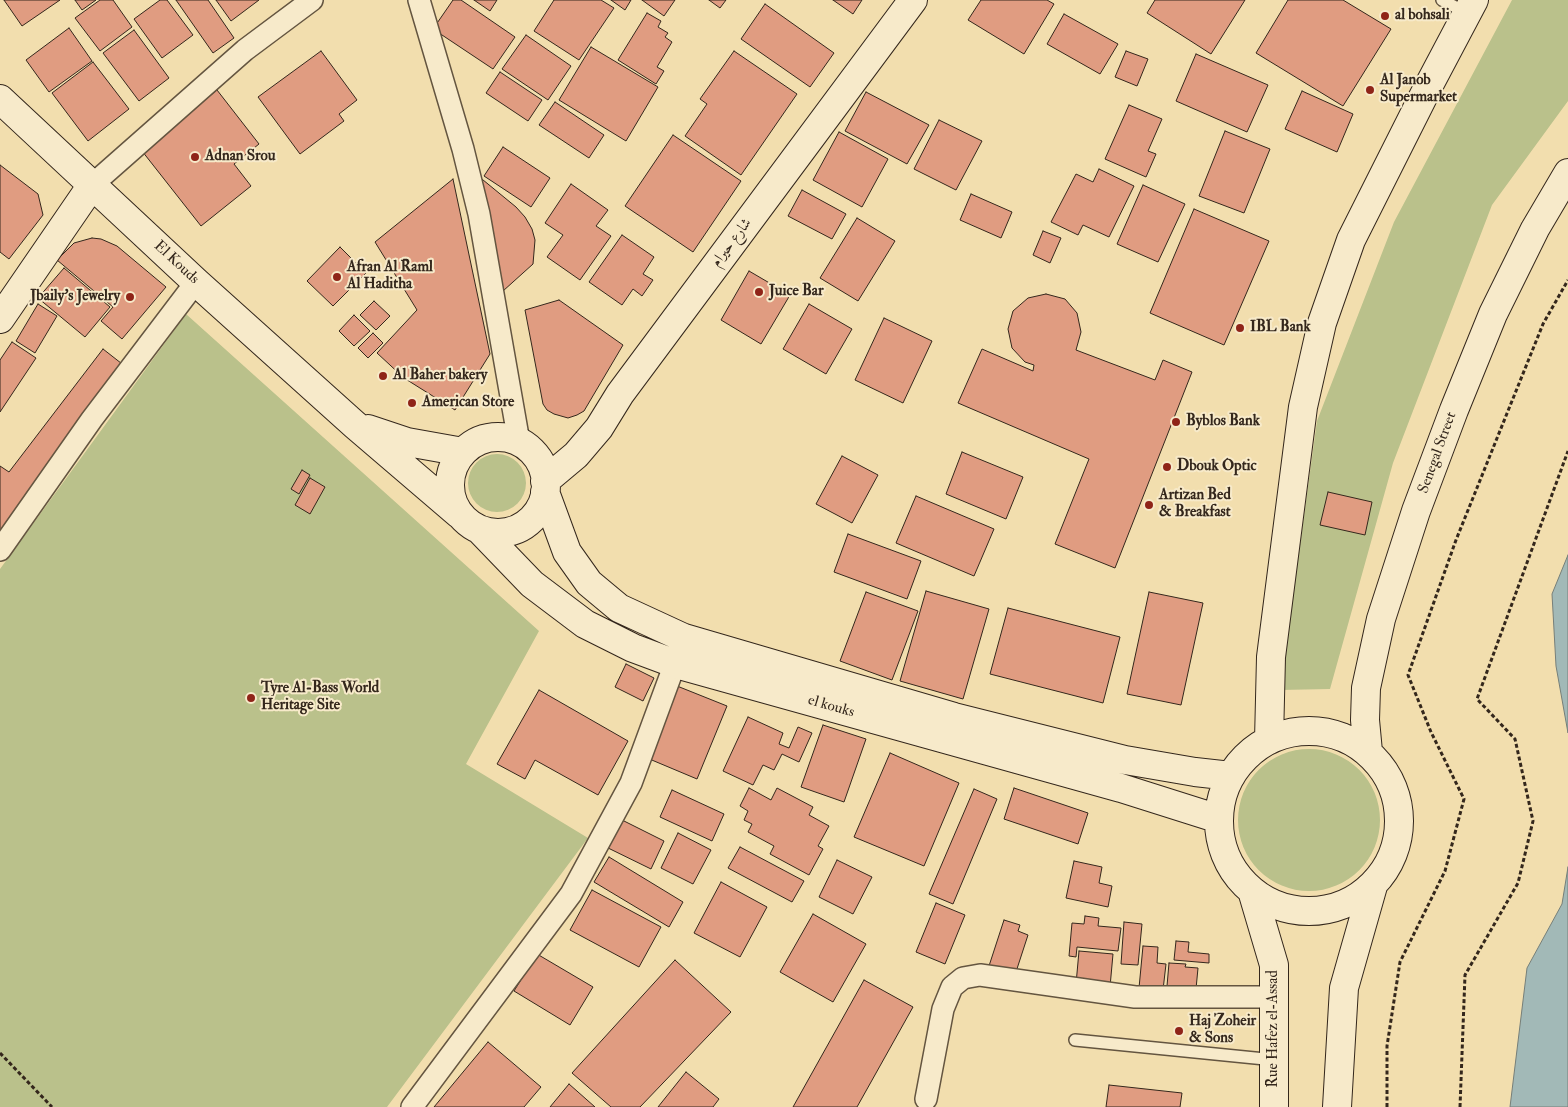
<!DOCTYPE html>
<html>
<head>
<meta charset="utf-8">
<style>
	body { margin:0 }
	canvas { display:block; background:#f2deae }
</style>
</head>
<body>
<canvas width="1568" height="1107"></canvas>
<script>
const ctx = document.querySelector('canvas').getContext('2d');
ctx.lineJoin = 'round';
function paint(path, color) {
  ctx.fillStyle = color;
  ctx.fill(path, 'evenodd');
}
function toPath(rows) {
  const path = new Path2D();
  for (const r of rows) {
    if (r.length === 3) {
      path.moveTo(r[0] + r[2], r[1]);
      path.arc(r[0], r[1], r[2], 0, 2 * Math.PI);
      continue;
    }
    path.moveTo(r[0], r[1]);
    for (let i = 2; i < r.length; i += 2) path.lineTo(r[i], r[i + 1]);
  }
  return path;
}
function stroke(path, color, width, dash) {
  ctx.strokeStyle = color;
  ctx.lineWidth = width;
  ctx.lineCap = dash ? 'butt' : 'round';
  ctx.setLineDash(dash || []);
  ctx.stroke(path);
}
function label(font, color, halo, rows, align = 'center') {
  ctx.font = font + ' "IM FELL Double Pica",Amiri,serif';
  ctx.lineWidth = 4;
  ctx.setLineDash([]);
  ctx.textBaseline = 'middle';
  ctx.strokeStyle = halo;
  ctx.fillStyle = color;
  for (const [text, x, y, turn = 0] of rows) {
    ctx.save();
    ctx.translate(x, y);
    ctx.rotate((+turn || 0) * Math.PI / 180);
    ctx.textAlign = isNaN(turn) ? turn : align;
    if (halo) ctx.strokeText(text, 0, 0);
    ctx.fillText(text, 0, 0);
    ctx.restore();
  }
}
paint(toPath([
	[1512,0,1568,0,1568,101,1492,205,1393,463,1330,689,1280,690,1317,421,1394,222],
	[186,314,539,631,466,764,588,838,387,1107,0,1107,0,569],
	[497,483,29],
	[1309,820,71]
]), '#bac18b');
const water = toPath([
	[1568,555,1568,733,1556,666,1552,594,1568,555],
	[1568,867,1568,1107,1510,1107,1527,968,1562,904,1568,867]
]);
paint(water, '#a2b9b7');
stroke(water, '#767f79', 1);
const building = toPath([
	[4,0,60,0,22,26,4,0],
	[75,0,96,0,82,10,75,0],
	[100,0,113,0,132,27,100,51,75,18,100,0],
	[160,0,167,0,193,35,162,58,134,19,160,0],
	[176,0,208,0,234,38,213,53,176,0],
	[216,0,259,0,231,21,216,0],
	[453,0,461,0,515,37,493,69,433,29,453,0],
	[474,0,497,0,490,11,474,0],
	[554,0,601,0,614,8,579,60,534,31,554,0],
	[611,0,631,0,625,10,611,0],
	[642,0,675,0,664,16,642,0],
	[709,0,726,0,720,8,709,0],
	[833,0,862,0,853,14,833,0],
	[981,0,1047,0,1054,4,1024,54,968,20,981,0],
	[1155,0,1245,0,1211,54,1147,13,1155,0],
	[1288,0,1343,0,1391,29,1343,106,1256,53,1288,0],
	[765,4,834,53,810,87,741,39,765,4],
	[647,13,661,21,658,27,668,33,665,37,672,42,657,67,664,71,656,84,618,60,647,13],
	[1064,14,1118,44,1100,74,1047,44,1064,14],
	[69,28,92,61,49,92,26,60,69,28],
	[134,30,169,78,139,101,103,53,134,30],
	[526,35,571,66,548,100,502,69,526,35],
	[591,47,658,87,626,141,559,100,591,47],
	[321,51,357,100,339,114,344,121,300,154,258,97,321,51],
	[734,51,797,94,741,175,685,136,707,104,700,99,734,51],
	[1126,51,1148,59,1137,86,1115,77,1126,51],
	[1196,54,1268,85,1247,132,1176,101,1196,54],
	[93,62,129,109,88,141,52,93,93,62],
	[500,72,542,100,528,121,486,93,500,72],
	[217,90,259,144,234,164,251,186,201,226,142,151,217,90],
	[1302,91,1353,114,1337,152,1285,129,1302,91],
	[866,92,929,125,907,164,845,131,866,92],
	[555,102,604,135,589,158,539,125,555,102],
	[1129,105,1162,119,1148,151,1156,154,1146,177,1105,159,1129,105],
	[939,120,982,141,956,190,914,169,939,120],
	[1225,131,1270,149,1244,213,1199,196,1225,131],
	[839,132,888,159,862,207,813,180,839,132],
	[673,135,741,181,693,252,625,206,673,135],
	[503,147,550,178,531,207,484,176,503,147],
	[0,165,38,194,43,215,9,259,0,252,0,165],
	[1099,169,1134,186,1109,237,1083,225,1078,235,1051,222,1076,174,1093,182,1099,169],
	[477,175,516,207,525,217,532,229,535,240,533,264,503,291,477,175],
	[453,179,490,354,455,410,404,378,377,353,417,310,375,242,453,179],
	[571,184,608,210,596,226,611,236,580,280,547,257,563,235,545,223,571,184],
	[1143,185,1185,204,1158,262,1117,244,1143,185],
	[802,190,846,214,832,239,788,216,802,190],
	[971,194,1012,212,1001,238,960,220,971,194],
	[1194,209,1269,241,1224,345,1150,313,1194,209],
	[857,218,895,241,858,301,820,278,857,218],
	[1043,231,1061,238,1050,263,1033,255,1043,231],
	[622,235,654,257,643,274,653,280,642,296,633,289,622,305,589,282,622,235],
	[92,238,101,239,117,246,166,287,122,339,101,321,113,307,57,260,74,243,92,238],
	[340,247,366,273,333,306,307,281,340,247],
	[64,268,110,307,85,337,38,298,64,268],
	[749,271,790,295,761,344,721,320,749,271],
	[1046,294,1065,299,1077,313,1081,332,1076,350,1155,380,1163,360,1192,372,1115,568,1055,544,1089,459,958,403,982,349,1033,371,1034,365,1025,362,1012,348,1008,329,1013,311,1028,298,1046,294],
	[559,300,623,345,584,411,577,415,568,418,554,414,547,410,543,404,525,310,559,300],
	[374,301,390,316,376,330,360,315,374,301],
	[38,304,57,316,35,353,16,341,38,304],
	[809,304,852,329,826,374,783,349,809,304],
	[354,315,370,331,354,346,339,331,354,315],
	[884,318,932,341,903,403,855,380,884,318],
	[373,333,383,343,368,358,358,348,373,333],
	[12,342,36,358,0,412,0,360,12,342],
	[103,349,126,367,0,535,0,466,9,472,103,349],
	[962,452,1023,477,1006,519,946,494,962,452],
	[842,456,878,475,852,523,816,504,842,456],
	[302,470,310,475,299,494,291,489,302,470],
	[310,478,325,487,310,514,295,505,310,478],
	[1328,492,1372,502,1365,535,1320,525,1328,492],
	[916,496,994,529,974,576,896,543,916,496],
	[848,534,921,561,907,599,834,572,848,534],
	[926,591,989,609,963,699,900,681,926,591],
	[866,592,918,611,892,680,840,661,866,592],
	[1149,592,1203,603,1181,705,1127,694,1149,592],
	[1008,608,1120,637,1103,703,990,674,1008,608],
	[626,664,654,678,643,701,615,687,626,664],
	[677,686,727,706,697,779,647,758,677,686],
	[539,690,628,741,598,795,535,760,525,779,497,764,539,690],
	[748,717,783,733,779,744,789,748,798,727,812,733,799,762,782,754,774,770,763,765,753,785,723,771,748,717],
	[823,725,866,739,844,802,801,787,823,725],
	[890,753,959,783,924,866,854,837,890,753],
	[749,788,771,800,777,788,813,807,809,815,829,826,818,846,823,849,809,875,770,854,774,846,748,832,752,824,744,820,748,811,740,806,749,788],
	[1014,788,1088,813,1078,844,1004,819,1014,788],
	[974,789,997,799,953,904,929,894,974,789],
	[672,790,724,814,712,841,660,817,672,790],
	[618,818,664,841,651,869,604,846,618,818],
	[678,833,711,850,693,884,661,868,678,833],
	[740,847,804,881,792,902,728,868,740,847],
	[609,857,683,902,669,927,594,882,609,857],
	[837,860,872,877,853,914,819,897,837,860],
	[1074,861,1102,867,1099,883,1112,886,1108,907,1066,898,1074,861],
	[721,882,767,907,740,957,694,933,721,882],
	[592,890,661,927,639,967,570,930,592,890],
	[936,903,965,915,945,964,916,952,936,903],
	[813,914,866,944,833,1002,780,972,813,914],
	[1085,916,1099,918,1098,926,1121,928,1118,951,1077,947,1076,957,1069,956,1072,923,1084,924,1085,916],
	[1004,920,1020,925,1018,931,1028,935,1014,978,988,969,1004,920],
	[1124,922,1142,924,1138,965,1121,964,1124,922],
	[1176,941,1189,942,1188,952,1209,954,1209,963,1174,960,1176,941],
	[1143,946,1158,947,1157,963,1166,964,1163,990,1139,988,1143,946],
	[1079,951,1113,954,1110,987,1076,984,1079,951],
	[537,954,593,987,570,1025,514,991,537,954],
	[675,960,731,1012,640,1107,611,1107,572,1073,675,960],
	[1169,963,1186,964,1185,967,1198,968,1196,989,1167,986,1169,963],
	[864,980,913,1007,857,1107,793,1107,864,980],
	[488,1042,541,1087,524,1107,434,1107,488,1042],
	[686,1072,719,1099,713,1107,658,1107,686,1072],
	[569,1084,595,1107,550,1107,569,1084],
	[1109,1085,1182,1093,1180,1107,1106,1107,1109,1085]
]);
paint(building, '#e09c81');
stroke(building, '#34271c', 1);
const lane = toPath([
	[1442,0,1467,13],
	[1075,1040,1275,1060]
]);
const street = toPath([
	[419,0,463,149,479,214,519,442],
	[92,185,245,50,312,0],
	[0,550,92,419,196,282],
	[926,1099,943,1009,952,987,963,978,980,975,1135,997,1275,997],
	[412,1107,571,894,631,783,680,650]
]);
const secondary = toPath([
	[0,99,196,282,355,425,459,514],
	[0,319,92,185],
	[368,429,407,442,463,452],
	[498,485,48],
	[545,481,576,455,599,428,620,394,913,0],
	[545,492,567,552,589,583,619,608,684,638,954,717,1125,760,1195,772,1231,776],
	[479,529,532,584,585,624,633,648,676,664,1121,788,1219,819],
	[1309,821,90],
	[1269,740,1271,657,1303,407,1322,323,1351,240,1428,87,1474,0],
	[1368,752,1365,720,1366,688,1381,619,1416,511,1454,410,1493,314,1535,229,1568,173],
	[1253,894,1274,965,1274,1107],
	[1337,1107,1344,988,1373,886]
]);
stroke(lane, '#645540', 14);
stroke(street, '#645540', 24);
stroke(secondary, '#34271c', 30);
stroke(toPath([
	[0,1053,52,1107],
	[1387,1107,1387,1046,1400,962,1445,871,1464,799,1431,732,1408,675,1456,540,1543,324,1568,280],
	[1460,1107,1465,975,1518,883,1533,821,1515,739,1477,699,1568,451]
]), '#34271c', 3, [4, 2.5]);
stroke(lane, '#f7eaca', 11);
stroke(street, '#f7eaca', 21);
stroke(secondary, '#f7eaca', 28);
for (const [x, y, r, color] of [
	[1385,16,5,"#8f2418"],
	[1370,90,5,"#8f2418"],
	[195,157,5,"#8f2418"],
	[337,277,5,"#8f2418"],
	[759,292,5,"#8f2418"],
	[130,297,5,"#8f2418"],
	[1240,328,5,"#8f2418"],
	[383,376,5,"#8f2418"],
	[412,403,5,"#8f2418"],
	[1176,422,5,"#8f2418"],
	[1167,467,5,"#8f2418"],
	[1149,505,5,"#8f2418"],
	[251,698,5,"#8f2418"],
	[1179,1031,5,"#8f2418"]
]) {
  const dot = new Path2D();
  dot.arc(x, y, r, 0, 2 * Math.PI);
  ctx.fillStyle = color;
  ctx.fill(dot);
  stroke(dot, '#f7eaca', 2);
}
label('bold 15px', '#34271c', '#f7eaca', [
	["al bohsali",1395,16],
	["Al Janob",1380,81],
	["Supermarket",1380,98],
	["Adnan Srou",205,157],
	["Afran Al Raml",347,268],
	["Al Haditha",347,285],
	["Juice Bar",769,292],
	["Jbaily's Jewelry",120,297,"right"],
	["IBL Bank",1250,328],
	["Al Baher bakery",393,376],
	["American Store",422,403],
	["Byblos Bank",1186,422],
	["Dbouk Optic",1177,467],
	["Artizan Bed",1159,496],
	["& Breakfast",1159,513],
	["Tyre Al-Bass World",261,689],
	["Heritage Site",261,706],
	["Haj Zoheir",1189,1022],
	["& Sons",1189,1039]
], 'left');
label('15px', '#34271c', '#f7eaca', [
	["شارع حيرام",732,243,-53],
	["El Kouds",176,263,43],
	["Senegal Street",1438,453,-70],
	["el kouks",831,707,16],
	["Rue Hafez el-Assad",1274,1029,-90]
]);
</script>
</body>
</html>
